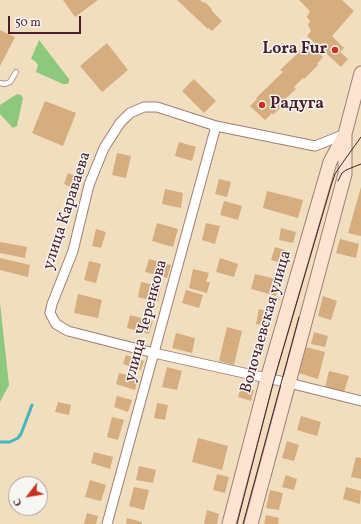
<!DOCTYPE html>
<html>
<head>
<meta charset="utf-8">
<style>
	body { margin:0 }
	#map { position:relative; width:361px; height:524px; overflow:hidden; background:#f1debf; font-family:Vollkorn,serif }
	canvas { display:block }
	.north { position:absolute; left:8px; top:476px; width:40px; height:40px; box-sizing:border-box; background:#f6f6f2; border:1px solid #b1a0a2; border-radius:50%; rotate:239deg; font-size:11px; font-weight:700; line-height:16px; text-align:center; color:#4a1f2b }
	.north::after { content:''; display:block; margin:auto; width:14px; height:18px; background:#c8321e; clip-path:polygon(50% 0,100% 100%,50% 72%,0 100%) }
	.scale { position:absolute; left:8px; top:16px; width:73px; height:18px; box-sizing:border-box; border:2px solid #4a1f2b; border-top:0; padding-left:5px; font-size:12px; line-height:14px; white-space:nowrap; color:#4a1f2b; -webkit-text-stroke:3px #f6f6f2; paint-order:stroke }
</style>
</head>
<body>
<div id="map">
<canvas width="361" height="524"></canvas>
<div class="north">С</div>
<div class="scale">50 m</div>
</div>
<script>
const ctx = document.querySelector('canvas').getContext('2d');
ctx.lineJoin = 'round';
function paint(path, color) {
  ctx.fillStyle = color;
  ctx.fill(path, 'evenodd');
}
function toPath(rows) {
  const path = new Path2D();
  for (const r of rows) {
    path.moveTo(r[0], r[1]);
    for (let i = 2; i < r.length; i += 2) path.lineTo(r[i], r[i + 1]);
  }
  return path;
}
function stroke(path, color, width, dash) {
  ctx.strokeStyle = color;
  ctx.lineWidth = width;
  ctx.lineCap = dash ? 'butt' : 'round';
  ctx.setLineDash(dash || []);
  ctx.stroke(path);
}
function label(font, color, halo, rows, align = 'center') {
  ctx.font = font + ' Vollkorn,serif';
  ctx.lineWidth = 3;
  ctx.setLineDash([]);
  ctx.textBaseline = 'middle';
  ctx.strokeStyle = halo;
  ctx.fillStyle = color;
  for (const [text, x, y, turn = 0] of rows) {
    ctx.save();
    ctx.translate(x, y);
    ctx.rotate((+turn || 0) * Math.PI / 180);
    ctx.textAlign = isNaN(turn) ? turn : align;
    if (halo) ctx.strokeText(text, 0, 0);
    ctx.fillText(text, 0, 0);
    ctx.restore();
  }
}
paint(toPath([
	[39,40,69,79,69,81,68,84,63,84,36,72,38,65,35,61,31,59],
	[17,94,21,95,23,98,17,126,13,128,12,127,0,114,0,105],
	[0,303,9,385,0,402]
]), '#8dc87d');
stroke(toPath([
	[0,442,10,442,18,438,21,434,32,405]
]), '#46b6bc', 3);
paint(toPath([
	[63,0,98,0,75,17],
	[177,0,200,0,204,3,205,2,212,9,211,10,222,21,212,31,209,28,208,29],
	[299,0,342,0,354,11,332,36,344,48,340,52,348,59,341,67,307,36,311,31,308,25,310,21,307,17,310,11],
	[0,30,15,37,0,66],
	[107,43,128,70,102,92,80,66],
	[309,43,323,57,317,64,318,65,304,79,303,78,294,87,296,89,285,99,287,101,273,115,272,113,265,120,250,106,257,99,256,98,283,72,280,70],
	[194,79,216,101,204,113,182,91],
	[45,101,76,113,63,146,32,133],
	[179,142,196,147,192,161,175,156],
	[117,153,131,156,126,178,112,175],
	[68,173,78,177,73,188,64,184],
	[219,179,231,182,227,197,215,194],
	[361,187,361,236,348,233],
	[165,189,183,193,181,208,162,204],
	[267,191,303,200,298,218,263,208],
	[224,201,242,206,238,220,220,215],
	[157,223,178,229,173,247,152,241],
	[206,223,220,226,215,244,202,240],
	[281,228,296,232,293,243,279,240],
	[96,229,106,232,101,248,92,246],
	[340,239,359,244,356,258,336,253],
	[0,242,27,247,25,258,0,253],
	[275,247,291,252,287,265,271,260],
	[0,258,30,265,28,277,0,270],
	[220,258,238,264,234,277,216,272],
	[149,259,171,265,167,278,145,272],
	[89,261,101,264,96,283,84,280],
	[193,269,209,273,206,282,210,282,207,293,189,288],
	[255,274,280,280,276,296,251,289],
	[141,282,161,286,158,302,138,297],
	[186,290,203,295,199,308,182,303],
	[78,294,102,300,98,318,74,313],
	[323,296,337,301,331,320,318,316],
	[259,309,271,312,268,326,256,324],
	[130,315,153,321,149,334,127,328],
	[227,327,242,331,234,365,219,361],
	[314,332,328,336,325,347,311,344],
	[176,333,195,338,192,353,172,348],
	[306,347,325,352,318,379,299,373],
	[126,355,144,361,141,370,123,364],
	[167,367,182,371,177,390,162,387],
	[329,371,349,376,344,392,325,387],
	[119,373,138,378,135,390,116,384],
	[241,387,254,390,251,401,238,397],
	[117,396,132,400,128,412,114,407],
	[58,402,71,405,69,415,55,412],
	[157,403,168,405,165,420,154,418],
	[301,416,321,422,317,436,297,430],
	[112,417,124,420,118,440,107,437],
	[198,438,228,446,222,470,192,462],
	[287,441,299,445,294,461,282,458],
	[94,452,113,457,110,469,91,463],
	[356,457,361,458,361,479,351,477],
	[139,466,156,470,153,483,136,480],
	[217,474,229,477,225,493,213,490],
	[286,475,297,479,294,490,282,487],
	[90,480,106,485,101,501,85,497],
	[134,487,149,490,144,510,129,506],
	[346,487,361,491,360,504,343,499],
	[270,490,283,493,279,510,266,508],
	[207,510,219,514,217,524,204,524],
	[87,513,98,516,96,524,84,524],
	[266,515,279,518,278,524,264,524],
	[127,518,142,522,142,524,126,524]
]), '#d5ad7f');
const service = toPath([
	[0,83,5,84,10,82,16,72]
]);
const minor = toPath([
	[345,134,315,146,216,126,157,107,144,107,130,113,120,123,104,148,89,185,73,251,52,304,50,313,56,324,68,331,154,353,289,383,361,401],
	[107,524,216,126]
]);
const secondary = toPath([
	[229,524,267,379,330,162,345,134,361,73],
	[251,524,345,174,345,135]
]);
stroke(service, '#9e7e75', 6);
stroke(minor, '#9e7e75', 11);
stroke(secondary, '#9e7e75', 15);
stroke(service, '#fff', 4.5);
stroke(minor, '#fff', 9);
stroke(secondary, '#fde4d1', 13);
stroke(toPath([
	[338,181,342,173,346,170,361,164],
	[237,524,274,380,331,186,335,174,341,165,361,137],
	[243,524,299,317]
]), '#4a1f2b', 1);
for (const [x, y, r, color] of [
	[335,50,4,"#c8321e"],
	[262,105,4,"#c8321e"]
]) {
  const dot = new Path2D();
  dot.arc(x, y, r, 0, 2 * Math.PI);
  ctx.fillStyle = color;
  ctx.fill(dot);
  stroke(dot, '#f6f6f2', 1.5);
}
label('bold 16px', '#4a1f2b', '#f6f6f2', [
	["Lora Fur",327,50],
	["Радуга",270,105,"left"]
], 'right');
label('16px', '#4a1f2b', '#f6f6f2', [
	["улица Караваева",68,211,-72],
	["улица Черенкова",147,321,-75],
	["Волочаевская улица",267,322,-74]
]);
</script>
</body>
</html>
